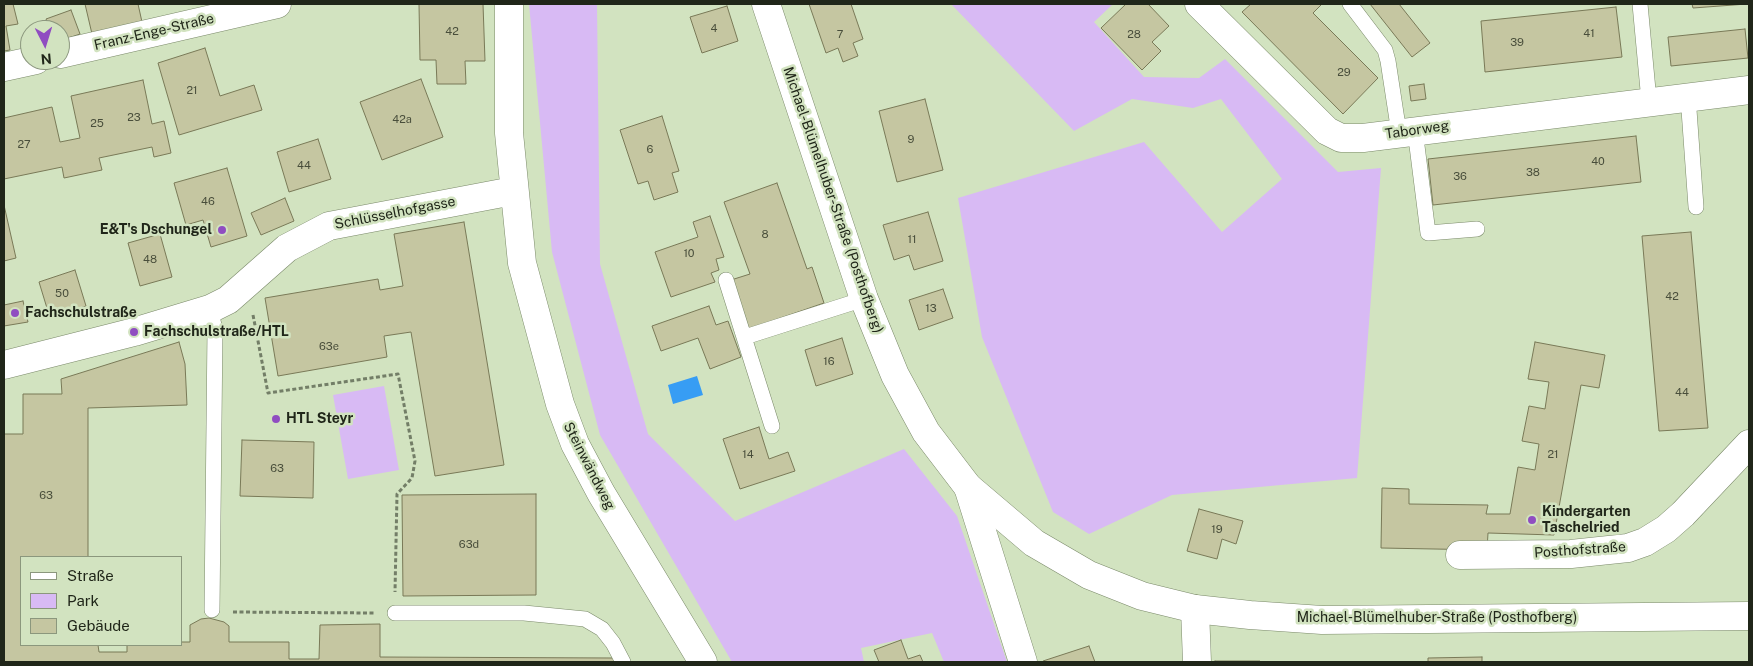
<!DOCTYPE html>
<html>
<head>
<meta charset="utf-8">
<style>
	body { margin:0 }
	#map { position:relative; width:1753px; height:666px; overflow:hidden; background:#d2e3c0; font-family:"Public Sans",sans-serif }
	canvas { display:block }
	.frame { position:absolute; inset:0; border:5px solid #202619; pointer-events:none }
	.legend { position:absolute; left:20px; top:556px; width:162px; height:90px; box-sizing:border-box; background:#d2e3c0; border:1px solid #8b977d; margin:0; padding:6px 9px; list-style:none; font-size:15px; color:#202619 }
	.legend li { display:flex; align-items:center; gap:10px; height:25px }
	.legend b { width:25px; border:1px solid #8b977d }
	.north { position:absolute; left:20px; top:20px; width:50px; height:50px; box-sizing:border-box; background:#d2e3c0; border:1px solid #8b977d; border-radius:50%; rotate:175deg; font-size:14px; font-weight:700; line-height:20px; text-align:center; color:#202619 }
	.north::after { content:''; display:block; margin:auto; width:18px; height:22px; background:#904dc1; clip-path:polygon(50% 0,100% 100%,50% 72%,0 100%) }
</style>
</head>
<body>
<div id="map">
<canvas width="1753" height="666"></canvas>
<div class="frame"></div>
<ul class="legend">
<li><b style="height:6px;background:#fff"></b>Straße</li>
<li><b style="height:14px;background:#d8baf4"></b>Park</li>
<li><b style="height:14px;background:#c5c6a1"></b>Gebäude</li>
</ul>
<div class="north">N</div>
</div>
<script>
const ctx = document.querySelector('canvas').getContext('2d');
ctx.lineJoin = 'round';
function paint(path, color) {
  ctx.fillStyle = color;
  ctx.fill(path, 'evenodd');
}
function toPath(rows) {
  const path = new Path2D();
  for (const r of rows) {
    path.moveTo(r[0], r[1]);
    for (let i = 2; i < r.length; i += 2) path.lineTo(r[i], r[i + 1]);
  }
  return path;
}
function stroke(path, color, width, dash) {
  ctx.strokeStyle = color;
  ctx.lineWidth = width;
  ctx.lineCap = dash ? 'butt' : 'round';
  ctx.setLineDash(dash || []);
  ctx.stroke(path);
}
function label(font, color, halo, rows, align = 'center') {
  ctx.font = font + ' "Public Sans",sans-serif';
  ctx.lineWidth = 5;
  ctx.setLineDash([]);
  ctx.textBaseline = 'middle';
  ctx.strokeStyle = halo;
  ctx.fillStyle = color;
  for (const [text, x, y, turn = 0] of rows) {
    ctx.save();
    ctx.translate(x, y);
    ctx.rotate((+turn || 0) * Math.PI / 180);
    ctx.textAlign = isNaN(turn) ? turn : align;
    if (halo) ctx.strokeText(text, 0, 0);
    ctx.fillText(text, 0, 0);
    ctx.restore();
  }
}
paint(toPath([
	[529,4,597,4,600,264,648,434,735,521,904,449,957,516,1007,662,944,662,932,633,861,648,864,662,732,662,600,435,552,252],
	[951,4,1113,4,1094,22,1144,77,1199,78,1225,59,1338,172,1381,168,1357,478,1172,495,1089,534,1053,512,982,337,958,198,1144,142,1222,232,1282,179,1221,99,1193,108,1132,99,1074,131],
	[384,386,399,470,348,479,333,395]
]), '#d8baf4');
paint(toPath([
	[697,376,703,395,673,404,668,385]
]), '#379df4');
const building = toPath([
	[4,4,13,4,18,24,6,26,10,50,4,51,4,4],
	[85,4,138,4,142,22,92,34,85,4],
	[419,4,483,4,485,61,465,61,466,84,437,84,436,60,420,60,419,4],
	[809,4,851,4,863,39,853,43,858,56,843,62,838,48,826,53,809,4],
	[1126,4,1148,4,1169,26,1152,42,1161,51,1142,70,1101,28,1126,4],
	[1251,4,1322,4,1313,13,1378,78,1343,114,1242,12,1251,4],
	[1370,4,1399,4,1430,43,1412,57,1370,4],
	[1692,4,1747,4,1693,8,1692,4],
	[727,6,738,41,702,53,690,17,727,6],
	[1616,7,1622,57,1485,72,1481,21,1616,7],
	[71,10,80,34,60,41,60,30,50,30,46,19,71,10],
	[1745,29,1748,58,1671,66,1668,37,1745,29],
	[205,48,220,96,254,85,262,110,179,135,158,63,205,48],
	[421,79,443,137,382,160,360,102,421,79],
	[143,80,152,124,164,121,171,153,154,157,152,147,99,158,102,170,64,178,62,167,4,179,4,118,52,107,60,142,80,138,71,96,143,80],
	[1424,84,1426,99,1411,101,1409,86,1424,84],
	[925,99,943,170,897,182,879,111,925,99],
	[662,116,679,171,672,173,678,192,654,200,648,181,638,184,620,130,662,116],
	[1636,136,1641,182,1433,205,1428,159,1636,136],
	[318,139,331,179,289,192,277,152,318,139],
	[227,168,247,236,211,247,203,220,186,225,174,183,227,168],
	[777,183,807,269,812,267,824,303,749,329,731,280,750,274,724,202,777,183],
	[285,198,294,221,261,235,251,213,285,198],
	[4,205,16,258,4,261,4,205],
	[928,212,943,261,914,270,909,255,894,260,883,225,928,212],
	[710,216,724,257,716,259,719,270,711,273,715,282,671,297,655,252,698,237,693,222,710,216],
	[464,222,504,465,435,476,411,332,384,336,387,357,278,376,265,298,378,279,380,290,403,286,394,234,464,222],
	[1691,232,1708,428,1659,431,1642,236,1691,232],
	[160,234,172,277,140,286,128,243,160,234],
	[75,270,86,306,50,318,39,282,75,270],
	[943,289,953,318,919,330,909,300,943,289],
	[23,301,28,322,4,326,4,305,23,301],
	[709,306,716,325,728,321,741,357,710,369,698,338,661,351,652,326,709,306],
	[842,338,853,374,816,386,805,350,842,338],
	[179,342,185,364,187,405,88,408,88,557,21,557,21,645,98,645,99,652,127,652,127,645,181,645,181,642,190,642,190,625,201,619,209,618,224,622,229,626,229,642,289,642,289,659,319,659,320,625,380,624,380,657,614,658,614,662,4,662,4,434,23,434,23,394,62,394,61,379,179,342],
	[1535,342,1605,355,1599,388,1581,385,1554,535,1488,533,1487,550,1381,548,1382,488,1409,489,1409,504,1488,505,1486,514,1510,514,1518,467,1535,470,1539,444,1522,441,1529,406,1545,409,1549,382,1528,379,1535,342],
	[759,427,769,459,788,452,795,471,740,489,723,439,759,427],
	[242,440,314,442,313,498,240,496,242,440],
	[536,494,536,595,403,596,402,495,536,494],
	[1199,509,1243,521,1236,544,1222,539,1217,559,1187,551,1199,509],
	[901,640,908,659,920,655,923,662,879,662,874,650,901,640],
	[1089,646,1095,662,1043,662,1043,661,1089,646],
	[1482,657,1482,662,1428,662,1428,658,1482,657],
	[1215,661,1260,661,1260,662,1215,662,1215,661]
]);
paint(building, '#c5c6a1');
stroke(building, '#797957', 1);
const lane = toPath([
	[1350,4,1385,50,1388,61,1399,133],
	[1640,4,1649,101],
	[1688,96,1696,207],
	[1415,130,1428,233,1477,229],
	[726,280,772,426],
	[210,309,215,329,212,610],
	[745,337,864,299],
	[395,613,524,613,585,619,602,629,613,643,623,662]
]);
const street = toPath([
	[509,4,509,133,522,263,560,404,575,444,601,493,703,662],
	[1199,4,1327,131,1341,138,1363,138,1749,90],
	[60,54,277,4],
	[4,67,36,60],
	[4,365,134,332,210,309,228,300,287,248,329,226,513,191],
	[968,487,1023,662],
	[1460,555,1571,554,1628,548,1645,542,1666,529,1683,514,1749,444],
	[1195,609,1197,662]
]);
const primary = toPath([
	[766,4,864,299,895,375,926,432,968,487,1034,543,1089,575,1142,596,1195,609,1250,615,1322,620,1749,616]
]);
stroke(lane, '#7a8969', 16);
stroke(street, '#7a8969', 29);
stroke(primary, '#7a8969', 29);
stroke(toPath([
	[253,315,268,393,398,374,415,461,412,478,397,494,395,592],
	[233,612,374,613]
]), '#737e67', 3, [4, 2.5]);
stroke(lane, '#fff', 15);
stroke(street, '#fff', 28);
stroke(primary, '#fff', 28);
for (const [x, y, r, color] of [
	[222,230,5,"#904dc1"],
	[15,313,5,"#904dc1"],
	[134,332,5,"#904dc1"],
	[276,419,5,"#904dc1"],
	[1532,520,5,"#904dc1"]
]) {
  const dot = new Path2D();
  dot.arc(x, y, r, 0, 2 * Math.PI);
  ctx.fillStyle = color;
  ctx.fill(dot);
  stroke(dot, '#d2e3c0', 2);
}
label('11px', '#494e3b', null, [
	["4",714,29],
	["42",452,32],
	["41",1589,34],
	["7",840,35],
	["28",1134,35],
	["39",1517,43],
	["29",1344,73],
	["21",192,91],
	["23",134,118],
	["42a",402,120],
	["25",97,124],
	["9",911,140],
	["27",24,145],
	["6",650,150],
	["40",1598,162],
	["44",304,166],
	["38",1533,173],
	["36",1460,177],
	["46",208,202],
	["8",765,235],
	["11",912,240],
	["10",689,254],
	["48",150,260],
	["50",62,294],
	["42",1672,297],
	["13",931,309],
	["63e",329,347],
	["16",829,362],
	["44",1682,393],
	["14",748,455],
	["21",1553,455],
	["63",277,469],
	["63",46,496],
	["19",1217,530],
	["63d",469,545]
]);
label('14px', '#202619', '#d2e3c0', [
	["Franz-Enge-Straße",154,32,-13],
	["Taborweg",1417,130,-8],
	["Michael-Blümelhuber-Straße (Posthofberg)",833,200,71],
	["Schlüsselhofgasse",395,213,-11],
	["Steinwändweg",589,466,63],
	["Posthofstraße",1580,550,-4],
	["Michael-Blümelhuber-Straße (Posthofberg)",1437,618]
]);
label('bold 14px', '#202619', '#d2e3c0', [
	["E&T's Dschungel",212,230,"right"],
	["Fachschulstraße",25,313],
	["Fachschulstraße/HTL",144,332],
	["HTL Steyr",286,419],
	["Kindergarten",1542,512],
	["Taschelried",1542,528]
], 'left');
</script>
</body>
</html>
